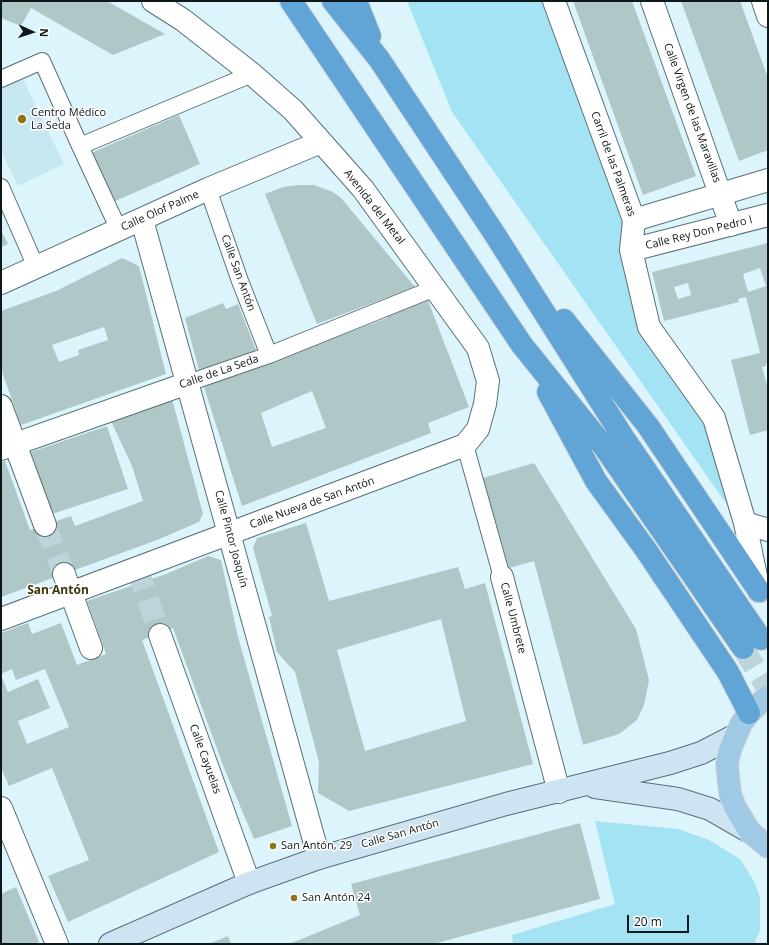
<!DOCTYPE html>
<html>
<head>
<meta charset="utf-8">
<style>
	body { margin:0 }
	#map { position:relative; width:769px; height:945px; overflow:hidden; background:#dcf5fc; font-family:"Open Sans",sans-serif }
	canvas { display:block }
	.frame { position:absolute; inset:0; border:2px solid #0e1719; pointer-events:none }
	.north { position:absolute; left:12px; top:12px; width:40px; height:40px; -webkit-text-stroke:3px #fff; paint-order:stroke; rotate:93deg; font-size:11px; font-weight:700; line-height:16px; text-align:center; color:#0e1719 }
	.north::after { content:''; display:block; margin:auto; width:14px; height:18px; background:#0e1719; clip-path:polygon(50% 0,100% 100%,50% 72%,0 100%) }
	.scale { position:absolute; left:627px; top:915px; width:62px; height:18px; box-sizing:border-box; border:2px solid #0e1719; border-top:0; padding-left:5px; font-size:12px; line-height:14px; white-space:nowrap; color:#0e1719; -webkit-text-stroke:3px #fff; paint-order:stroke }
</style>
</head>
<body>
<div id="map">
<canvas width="769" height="945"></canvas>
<div class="frame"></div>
<div class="north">N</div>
<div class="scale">20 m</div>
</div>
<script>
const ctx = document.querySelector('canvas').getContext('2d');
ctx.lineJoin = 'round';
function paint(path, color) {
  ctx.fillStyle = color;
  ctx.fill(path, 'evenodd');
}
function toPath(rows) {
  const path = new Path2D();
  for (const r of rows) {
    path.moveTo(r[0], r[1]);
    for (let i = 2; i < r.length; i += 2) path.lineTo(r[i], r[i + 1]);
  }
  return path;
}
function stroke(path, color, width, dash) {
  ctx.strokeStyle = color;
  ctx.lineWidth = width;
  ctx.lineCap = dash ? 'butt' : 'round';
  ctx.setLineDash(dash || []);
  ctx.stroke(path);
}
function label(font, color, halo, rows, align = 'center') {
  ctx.font = font + ' "Open Sans",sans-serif';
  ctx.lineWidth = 3;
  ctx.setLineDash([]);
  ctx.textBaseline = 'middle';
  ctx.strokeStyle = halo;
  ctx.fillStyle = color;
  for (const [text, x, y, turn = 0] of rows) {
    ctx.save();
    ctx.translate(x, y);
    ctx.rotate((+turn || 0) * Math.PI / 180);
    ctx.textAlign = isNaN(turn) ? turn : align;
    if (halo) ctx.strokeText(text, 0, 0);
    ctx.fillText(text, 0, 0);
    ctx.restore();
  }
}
paint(toPath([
	[22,77,64,164,18,186,1,151,1,87]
]), '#c6e7f0');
paint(toPath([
	[407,1,554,1,634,220,649,327,714,418,745,523,723,499,452,112],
	[595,821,678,829,709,840,740,859,754,881,760,897,760,931,754,944,513,944,512,935,615,904]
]), '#a4e3f4');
paint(toPath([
	[1,1,107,1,165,34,113,55,31,8,21,26,1,18],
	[573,1,632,1,696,176,643,195],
	[681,1,740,1,768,78,768,150,739,161],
	[179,115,200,164,113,202,91,153],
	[298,185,314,185,333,192,342,199,415,287,317,324,265,194,283,187],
	[1,230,8,244,1,247],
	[768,243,768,363,766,363,766,366,762,367,767,385,768,385,768,430,750,435,731,360,760,353,746,297,738,299,739,302,664,321,652,272],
	[760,268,766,286,748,292,743,274],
	[688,283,691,295,678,299,674,287],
	[122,258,139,266,166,374,21,425,1,369,1,311,56,291],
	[104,327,108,340,78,350,79,355,59,362,52,345],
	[427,298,469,407,428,423,431,433,242,506,204,387,387,318,386,314],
	[312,391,326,428,272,447,261,413],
	[223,303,226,309,238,304,256,350,199,370,185,318],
	[171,395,203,514,199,522,157,540,1,597,1,462,5,461,30,530,71,516,75,526,143,501,132,466,109,417],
	[107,426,128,489,52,514,31,452],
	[534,463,636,629,649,680,644,705,637,720,619,734,583,745,534,561,509,568,483,478],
	[306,523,329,601,458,567,465,589,485,583,533,764,349,811,318,793,319,762,295,672,277,652,269,617,272,616,253,548,257,538],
	[441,619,466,721,365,751,337,650],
	[208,556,221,560,238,637,292,826,254,839,224,768,173,628,142,640,219,852,68,922,48,876,89,860,52,768,9,786,1,768,1,675,8,692,38,679,50,708,18,721,27,744,69,727,45,669,16,680,12,669,1,674,1,633,28,623,32,634,61,623,77,665,106,654,87,601,166,574],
	[580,823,600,899,433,944,289,944,360,915,351,884],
	[16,887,39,942,33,944,1,944,1,894],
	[228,936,231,944,209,944]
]), '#afc8c7');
stroke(toPath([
	[45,525,64,574],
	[137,568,160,635]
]), '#bdd4da', 22, [22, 11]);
stroke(toPath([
	[743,648,768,689]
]), '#bdd4da', 22, [22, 11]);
const pedestrian = toPath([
	[1,79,42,61,80,146,252,74],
	[80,146,119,230],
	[1,187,36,267],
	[208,189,240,281,269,355],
	[188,383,269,355,435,288],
	[465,445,502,577]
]);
const minor = toPath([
	[554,1,634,220,631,250,649,327,714,418,745,523,759,591],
	[652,1,731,225],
	[763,1,768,16],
	[142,220,319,858],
	[634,220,768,180],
	[631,250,768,215],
	[1,283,208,189,321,142],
	[1,406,45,525],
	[1,449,188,383],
	[745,523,768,530],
	[64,574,91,648],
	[502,577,559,792],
	[1,619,465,445,478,429,485,404,488,381,478,348,363,189,293,110,252,74,183,20,153,1],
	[160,635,249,883],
	[1,808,57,944]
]);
const secondary = toPath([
	[595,787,678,799,710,809,750,832],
	[110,944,249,883,319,858,506,804,670,763,701,753,734,736]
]);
const primary = toPath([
	[768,696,749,713,741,724,730,750,727,764,730,793,735,807,750,832,768,847]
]);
const motorway = toPath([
	[291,1,522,345,605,448,743,648],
	[333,1,379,59,494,233,623,437,761,639],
	[356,1,370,36],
	[564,320,648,426,759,591],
	[548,392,596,481,646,550,728,672,749,713]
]);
stroke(pedestrian, '#596f76', 18);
stroke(minor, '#596f76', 24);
stroke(secondary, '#596f76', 24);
stroke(primary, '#d4d5d6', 24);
stroke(motorway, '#d4d5d6', 24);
stroke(pedestrian, '#fff', 16);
stroke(minor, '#fff', 22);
stroke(secondary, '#cfe4f3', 22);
stroke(primary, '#a0c9e6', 22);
stroke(motorway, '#60a5d6', 22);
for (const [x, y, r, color] of [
	[22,119,5,"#8b761a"],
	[273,846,4,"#8b761a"],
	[294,898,4,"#8b761a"]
]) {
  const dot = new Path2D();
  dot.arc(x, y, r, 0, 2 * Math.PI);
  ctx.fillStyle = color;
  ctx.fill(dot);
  stroke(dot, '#fff', 1.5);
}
label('11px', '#0e1719', '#fff', [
	["Centro Médico",31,113],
	["La Seda",31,126],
	["San Antón, 29",281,846],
	["San Antón 24",302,898]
], 'left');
label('11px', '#0e1719', '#fff', [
	["Calle Virgen de las Maravillas",692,113,70],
	["Carril de las Palmeras",613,164,70],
	["Avenida del Metal",374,207,52],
	["Calle Olof Palme",160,211,-24],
	["Calle Rey Don Pedro I",699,233,-14],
	["Calle San Antón",238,273,70],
	["Calle de La Seda",219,372,-19],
	["Calle Nueva de San Antón",312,503,-20],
	["Calle Pintor Joaquín",231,539,75],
	["Calle Umbrete",513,618,75],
	["Calle Cayuelas",205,759,70],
	["Calle San Antón",400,834,-16]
]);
label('bold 12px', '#3e3409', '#fff', [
	["San Antón",58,591]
]);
</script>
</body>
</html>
